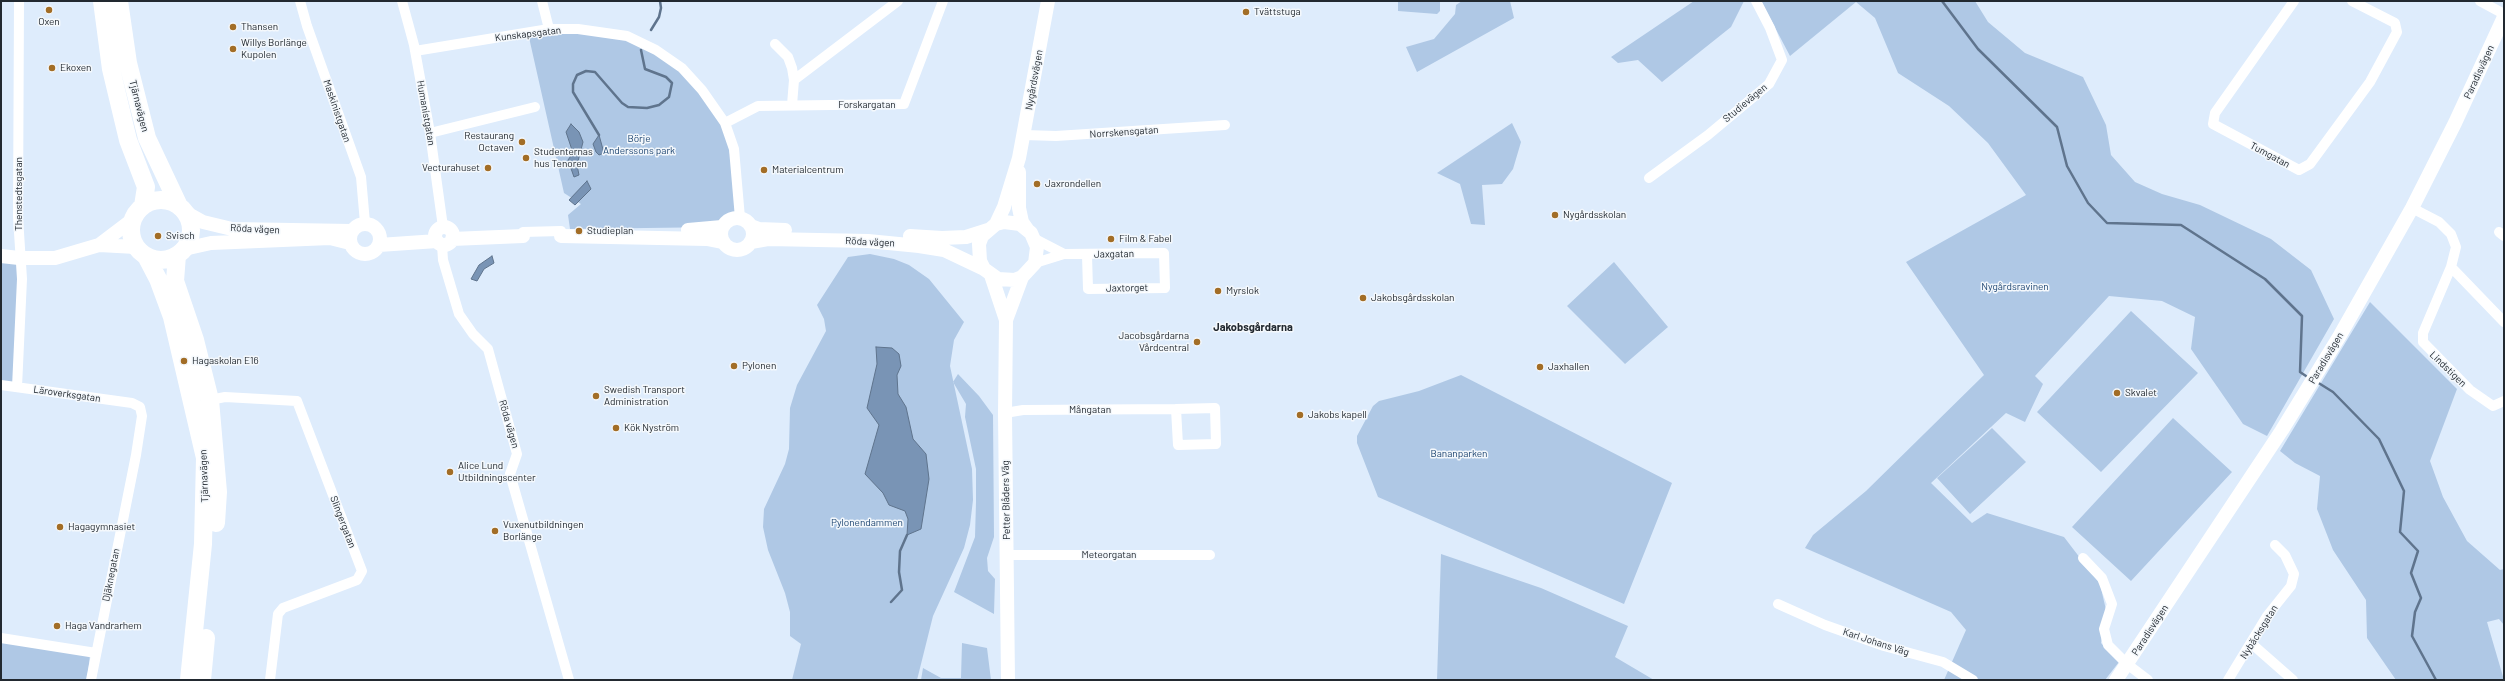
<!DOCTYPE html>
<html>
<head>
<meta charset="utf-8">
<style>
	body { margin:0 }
	#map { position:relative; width:2505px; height:681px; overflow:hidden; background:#deecfc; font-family:Barlow,sans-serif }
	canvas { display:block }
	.frame { position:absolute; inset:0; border:2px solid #222930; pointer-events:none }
</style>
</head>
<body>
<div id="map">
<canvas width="2505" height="681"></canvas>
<div class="frame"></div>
</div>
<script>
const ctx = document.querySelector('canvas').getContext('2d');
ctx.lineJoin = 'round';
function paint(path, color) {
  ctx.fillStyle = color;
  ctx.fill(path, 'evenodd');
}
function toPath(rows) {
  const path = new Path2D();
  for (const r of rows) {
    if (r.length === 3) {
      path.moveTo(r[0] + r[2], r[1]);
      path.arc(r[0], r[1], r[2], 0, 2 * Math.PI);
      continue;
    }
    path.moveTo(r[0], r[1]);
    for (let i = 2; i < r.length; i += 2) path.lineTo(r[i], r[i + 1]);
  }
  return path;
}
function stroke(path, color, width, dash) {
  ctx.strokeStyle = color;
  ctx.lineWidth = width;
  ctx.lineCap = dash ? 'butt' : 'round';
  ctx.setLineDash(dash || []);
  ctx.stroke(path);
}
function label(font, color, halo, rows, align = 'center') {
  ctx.font = font + ' Barlow,sans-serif';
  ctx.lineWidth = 3;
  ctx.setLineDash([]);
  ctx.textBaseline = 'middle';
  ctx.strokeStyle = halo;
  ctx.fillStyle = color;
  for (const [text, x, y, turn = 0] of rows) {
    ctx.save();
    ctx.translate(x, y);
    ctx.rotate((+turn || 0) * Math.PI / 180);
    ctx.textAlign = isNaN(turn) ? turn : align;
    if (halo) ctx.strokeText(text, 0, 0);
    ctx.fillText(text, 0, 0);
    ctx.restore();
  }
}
paint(toPath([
	[1398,1,1440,1,1440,11,1437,14,1398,11],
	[1462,1,1510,1,1514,18,1417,72,1406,47,1434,39,1455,14,1456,5],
	[1694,1,1744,1,1731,27,1662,82,1638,60,1618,63,1611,57],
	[1761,1,1975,1,1988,22,2025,53,2083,77,2106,125,2111,155,2135,182,2162,194,2200,205,2271,239,2311,270,2334,319,2267,436,2243,424,2191,349,2195,317,2162,301,2109,296,2035,376,2043,384,2025,422,2006,413,1931,483,1972,523,1987,513,2064,537,2100,584,2106,610,2101,643,2119,662,2105,680,1944,680,1966,630,1951,612,1805,548,1813,535,1866,491,1984,375,1906,262,2026,195,1988,143,1949,106,1898,73,1875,18,1856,2,1790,56],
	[549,29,627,36,682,68,725,123,740,218,728,220,722,227,570,229,568,215,581,204,564,193,528,33],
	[1512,123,1521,142,1513,169,1502,184,1482,185,1485,225,1471,224,1460,184,1437,173],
	[870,254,894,259,909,265,929,279,964,322,954,340,950,366,972,469,973,500,970,525,964,548,933,616,917,680,792,680,801,644,790,636,790,612,785,593,768,550,763,527,764,509,785,464,789,449,790,408,797,385,826,331,824,319,817,305,848,257],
	[1,256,19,258,17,387,1,385],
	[1614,262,1668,327,1625,364,1567,306],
	[2370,302,2457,389,2430,461,2443,497,2467,541,2500,570,2504,569,2504,625,2499,619,2487,622,2504,680,2396,680,2367,638,2366,600,2333,550,2317,509,2320,476,2295,463,2280,451],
	[2131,311,2198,373,2101,472,2037,412],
	[958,374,979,396,993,415,994,537,987,558,988,571,995,579,994,614,954,592,975,537,976,502,976,469,965,417,966,404,953,382],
	[1461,375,1672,483,1624,604,1378,497,1357,443,1357,436,1373,406,1379,401,1419,391],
	[2173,418,2232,472,2131,581,2072,527],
	[1992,428,2026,462,1970,514,1937,478],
	[1441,554,1541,588,1628,626,1615,657,1654,680,1437,680],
	[1,638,90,655,87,680,1,680],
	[962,643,987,648,991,680,921,680,923,668,941,678,961,678]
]), '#afc8e5');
const water = toPath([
	[571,124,579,132,583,142,577,165,579,175,574,177,568,160,573,153,566,132,571,124],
	[599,135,604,153,599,155,596,152,593,144,599,135],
	[587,181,591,189,575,205,569,200,587,181],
	[492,256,494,263,484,269,477,281,471,279,479,265,492,256],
	[876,347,892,348,899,354,901,366,897,375,898,394,906,407,913,439,926,454,929,479,921,529,907,535,908,519,905,511,889,505,883,493,865,474,879,425,867,408,877,364,876,347]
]);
paint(water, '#7994b5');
stroke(water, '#5f748d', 1);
stroke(toPath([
	[1942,1,1978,49,2057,127,2067,166,2088,203,2107,223,2181,225,2265,279,2302,316,2300,372,2309,378],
	[651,30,659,17,661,8,660,1],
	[599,135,573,92,573,84,577,75,586,71,595,72,622,103,628,107,647,108,659,105,669,97,672,83,666,77,645,69,641,50],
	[2317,382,2333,392,2379,439,2404,491,2400,532,2418,551,2411,573,2421,598,2415,612,2412,636,2436,680],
	[891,602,902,590,899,572,900,551,907,535]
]), '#5f748d', 2.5);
stroke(toPath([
	[300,1,307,26,361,177,365,223],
	[402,1,414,45,430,133,443,227],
	[542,1,549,29],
	[2294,1,2215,113,2213,124,2299,170,2310,164,2370,82,2397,32,2395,23,2352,1],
	[2480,1,2504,14],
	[775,44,788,57,792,68,794,80,792,105],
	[415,51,549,29,578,29,627,36,656,50,682,68,702,90,725,123,734,149,740,218],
	[794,80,898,1],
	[725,123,758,106,904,104,943,1],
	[430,133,535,107],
	[1024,135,1056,136,1225,125],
	[1649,178,1708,135,1769,84,1782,60,1770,28,1756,1],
	[2412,208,2439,222,2451,234,2456,247,2451,267,2423,333,2423,342,2470,390,2493,406,2504,401],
	[523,232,561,231],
	[2499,232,2504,236],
	[1035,239,1064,254],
	[442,245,443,260,459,314,473,334,488,349,517,454,510,474,569,680],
	[1035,263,1064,254,1164,253,1165,288,1088,289,1087,255],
	[2451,267,2504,322],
	[1,385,132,403,140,407,142,416,136,455,91,680],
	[17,387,22,279,18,217,19,1],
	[210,400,225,397,297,401,362,571,357,580,283,608,278,614,270,680],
	[1005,413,1023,410,1176,409,1178,445,1216,444,1215,408,1176,409],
	[1007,555,1210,555],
	[2083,558,2102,578,2112,604,2104,629,2108,645,2127,664,2148,680],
	[1778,604,1825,625,1884,646,1943,662,1973,680],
	[1,638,96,653],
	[2252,644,2293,680],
	[2228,680,2267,616,2291,586,2294,574,2285,555,2275,545]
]), '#fff', 10);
stroke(toPath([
	[1019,172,1019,208,1022,222,1027,229],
	[185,212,203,222,232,229,351,231],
	[737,234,16],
	[365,239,15],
	[996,224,1004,207,1019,158,1048,1],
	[751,226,759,229,785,230],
	[444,236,9],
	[688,230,722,227],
	[561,236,707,239,722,242],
	[910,236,942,238,966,237,988,230],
	[452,239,523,236],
	[751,242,768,239,868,241,919,246,944,250,984,269],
	[99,245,136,247],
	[379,245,437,241],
	[184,249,211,243,330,238,350,243],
	[1,256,19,258,55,258,82,250,99,245,132,220],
	[991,275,1006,320],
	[1008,680,1005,413,1006,320,1022,277,1035,263,1037,247,1031,233,1020,224,1004,222,996,224,982,236,979,244,980,261,984,269,998,279,1015,280,1022,277],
	[2116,680,2282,430,2339,337,2412,208,2455,123,2504,17]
]), '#fff', 14);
stroke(toPath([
	[102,1,111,69,128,140,146,187,143,206],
	[119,1,128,63,147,138,179,206],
	[161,230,30],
	[177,255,175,281,195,340,210,400,218,492,216,523],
	[146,256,158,279,172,317,205,458,203,544,189,680],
	[202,680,206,638]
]), '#fff', 18);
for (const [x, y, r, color] of [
	[49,10,4,"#a26d26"],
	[1246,12,4,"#a26d26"],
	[233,27,4,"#a26d26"],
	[233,49,4,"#a26d26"],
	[52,68,4,"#a26d26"],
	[522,142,4,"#a26d26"],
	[526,158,4,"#a26d26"],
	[488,168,4,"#a26d26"],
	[764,170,4,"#a26d26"],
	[1037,184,4,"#a26d26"],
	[1555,215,4,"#a26d26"],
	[579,231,4,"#a26d26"],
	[158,236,4,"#a26d26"],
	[1111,239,4,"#a26d26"],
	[1218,291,4,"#a26d26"],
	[1363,298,4,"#a26d26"],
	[1197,342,4,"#a26d26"],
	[184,361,4,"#a26d26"],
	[734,366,4,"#a26d26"],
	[1540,367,4,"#a26d26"],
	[2117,393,4,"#a26d26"],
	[596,396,4,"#a26d26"],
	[1300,415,4,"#a26d26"],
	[616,428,4,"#a26d26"],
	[450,472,4,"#a26d26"],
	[60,527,4,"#a26d26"],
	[495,531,4,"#a26d26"],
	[57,626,4,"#a26d26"]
]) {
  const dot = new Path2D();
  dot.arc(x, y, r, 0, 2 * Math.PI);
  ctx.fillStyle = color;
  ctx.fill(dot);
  stroke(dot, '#f4f8fc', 1.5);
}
label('10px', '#222930', '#f4f8fc', [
	["Tvättstuga",1254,12],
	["Oxen",49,22,"center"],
	["Thansen",241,27],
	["Willys Borlänge",241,43],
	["Kupolen",241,55],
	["Ekoxen",60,68],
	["Restaurang",514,136,"right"],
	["Octaven",514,148,"right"],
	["Studenternas",534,152],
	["hus Tenoren",534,164],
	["Vecturahuset",480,168,"right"],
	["Materialcentrum",772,170],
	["Jaxrondellen",1045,184],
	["Nygårdsskolan",1563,215],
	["Studieplan",587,231],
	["Svisch",166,236],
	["Film & Fabel",1119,239],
	["Myrslok",1226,291],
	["Jakobsgårdsskolan",1371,298],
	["Jacobsgårdarna",1189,336,"right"],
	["Vårdcentral",1189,348,"right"],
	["Hagaskolan E16",192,361],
	["Pylonen",742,366],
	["Jaxhallen",1548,367],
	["Swedish Transport",604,390],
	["Administration",604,402],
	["Skvalet",2125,393],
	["Jakobs kapell",1308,415],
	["Kök Nyström",624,428],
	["Alice Lund",458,466],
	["Utbildningscenter",458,478],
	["Vuxenutbildningen",503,525],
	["Borlänge",503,537],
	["Hagagymnasiet",68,527],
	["Haga Vandrarhem",65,626]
], 'left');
label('10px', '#222930', '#f4f8fc', [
	["Kunskapsgatan",528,34,-7],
	["Paradisvägen",2479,72,-65],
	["Nygårdsvägen",1034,80,-80],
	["Studievägen",1745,103,-40],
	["Forskargatan",867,105],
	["Tjärnavägen",139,106,76],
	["Maskinistgatan",337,111,71],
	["Humanistgatan",426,113,80],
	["Norrskensgatan",1124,132,-4],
	["Tumgatan",2270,155,28],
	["Thenstedtsgatan",19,194,-90],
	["Röda vägen",255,229,3],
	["Röda vägen",870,242,3],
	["Jaxgatan",1114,254,-1],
	["Jaxtorget",1127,288,-1],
	["Paradisvägen",2326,358,-59],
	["Lindstigen",2448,369,44],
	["Läroverksgatan",67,394,8],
	["Mångatan",1090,410],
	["Röda vägen",509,424,74],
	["Tjärnavägen",204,476,-92],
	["Petter Blåders Väg",1006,500,-91],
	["Slingergatan",343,522,69],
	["Meteorgatan",1109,555],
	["Djäknegatan",111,575,-79],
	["Paradisvägen",2150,630,-57],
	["Nybäcksgatan",2259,632,-58],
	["Karl Johans Väg",1876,642,18]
]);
label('10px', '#1d4571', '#f4f8fc', [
	["Börje",639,139],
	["Anderssons park",639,151],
	["Nygårdsravinen",2015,287],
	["Bananparken",1459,454],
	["Pylonendammen",867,523]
]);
label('bold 11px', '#222930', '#f4f8fc', [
	["Jakobsgårdarna",1253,327]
]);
</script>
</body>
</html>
